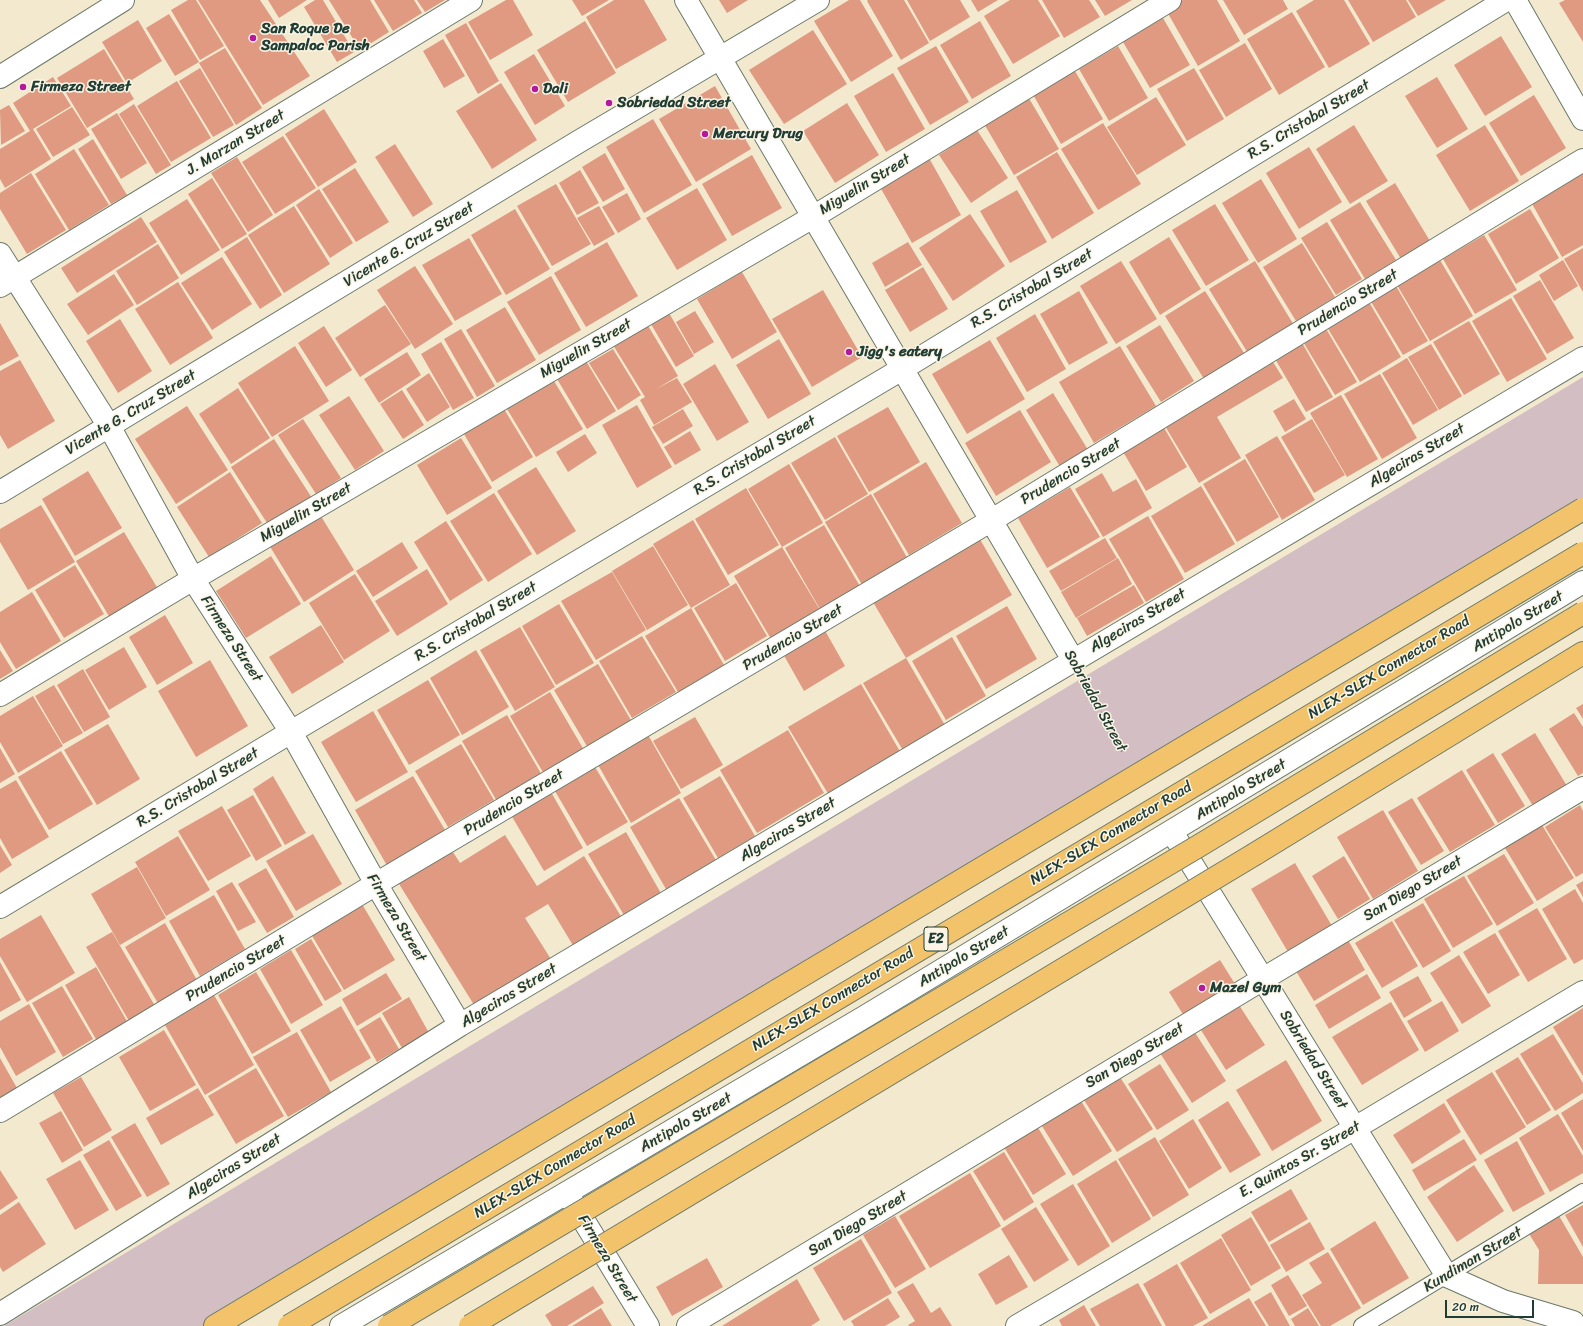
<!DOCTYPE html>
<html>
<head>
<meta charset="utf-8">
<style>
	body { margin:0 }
	#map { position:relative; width:1583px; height:1326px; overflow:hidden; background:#f3e9ce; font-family:Sriracha,sans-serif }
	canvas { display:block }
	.scale { position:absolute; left:1445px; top:1300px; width:89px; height:18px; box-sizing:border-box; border:2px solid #1f3d34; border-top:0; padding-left:5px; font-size:12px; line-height:14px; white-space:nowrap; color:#1f3d34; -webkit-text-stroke:3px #fcf5e5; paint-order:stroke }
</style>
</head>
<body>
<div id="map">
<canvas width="1583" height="1326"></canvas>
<div class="scale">20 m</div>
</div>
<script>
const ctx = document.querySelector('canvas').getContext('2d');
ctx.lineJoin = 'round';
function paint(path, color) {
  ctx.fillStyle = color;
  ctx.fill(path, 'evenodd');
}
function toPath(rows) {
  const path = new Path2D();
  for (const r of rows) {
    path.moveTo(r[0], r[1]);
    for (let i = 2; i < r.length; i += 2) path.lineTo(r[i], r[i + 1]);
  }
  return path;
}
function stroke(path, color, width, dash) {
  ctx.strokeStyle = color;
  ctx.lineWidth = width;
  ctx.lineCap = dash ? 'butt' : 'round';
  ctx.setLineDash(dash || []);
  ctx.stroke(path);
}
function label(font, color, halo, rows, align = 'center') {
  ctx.font = font + ' Sriracha,sans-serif';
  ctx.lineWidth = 3;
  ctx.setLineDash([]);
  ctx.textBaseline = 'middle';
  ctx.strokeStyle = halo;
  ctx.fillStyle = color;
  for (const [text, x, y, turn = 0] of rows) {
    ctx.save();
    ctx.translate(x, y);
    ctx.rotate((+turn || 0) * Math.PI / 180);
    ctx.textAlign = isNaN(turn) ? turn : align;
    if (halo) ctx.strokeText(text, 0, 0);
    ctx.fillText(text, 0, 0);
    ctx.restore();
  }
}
paint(toPath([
	[1583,377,1583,503,213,1326,4,1326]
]), '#d2bec3');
paint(toPath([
	[188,0,196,0,224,46,200,60,171,10],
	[198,0,260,0,310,76,263,105],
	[268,0,307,0,279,18],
	[315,0,323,0,354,52,337,62,304,7],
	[329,0,370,0,389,32,360,50],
	[374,0,414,0,422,13,393,31],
	[417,0,445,0,425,12],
	[506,0,513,0,533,35,490,60,468,22],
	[572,0,609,0,582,16],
	[614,0,644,0,667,40,616,69,586,17],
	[719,0,748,0,727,13],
	[849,0,860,0,893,56,851,82,814,21],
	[868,0,904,0,929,43,901,60,867,1],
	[907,0,960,0,970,17,930,41],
	[971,0,998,0,978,12],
	[1010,0,1038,0,1060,36,1013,64,984,16],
	[1042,0,1089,0,1100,17,1064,38],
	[1095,0,1132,0,1105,16],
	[1183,0,1217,0,1240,41,1198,66,1166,10],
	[1223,0,1283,0,1288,9,1244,35],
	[1314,0,1344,0,1370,44,1329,68,1296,11],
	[1348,0,1406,0,1416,17,1373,42],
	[1408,0,1446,0,1418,16],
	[1565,0,1583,0,1583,42,1559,3],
	[1292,12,1325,67,1279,95,1247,39],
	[169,14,199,62,175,76,146,28],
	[1163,18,1190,65,1150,88,1123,42],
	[138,20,162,61,127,83,102,42],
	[585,21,616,73,568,102,537,50],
	[980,21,1011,76,972,99,940,45],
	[466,23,499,81,478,94,445,35],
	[813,30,847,84,784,124,749,70],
	[1501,36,1532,87,1485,116,1454,65],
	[443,39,465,76,444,88,423,51],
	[1245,43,1272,89,1226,117,1199,70],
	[936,46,969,102,930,125,897,68],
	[1118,46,1148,98,1109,121,1079,69],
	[225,48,262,108,236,125,199,63],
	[104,49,134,99,87,128,57,78],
	[534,54,565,106,535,125,504,72],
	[1072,66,1103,119,1061,144,1031,91],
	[200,68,234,125,213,137,179,81],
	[1194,68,1224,119,1187,141,1157,89],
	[893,73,925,129,886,152,854,96],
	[53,77,71,106,33,129,51,159,5,188,0,179,0,149,30,131,13,103],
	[1437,77,1468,129,1437,148,1405,96],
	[177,81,211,138,171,162,137,106],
	[501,83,537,140,492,169,456,111],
	[715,86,751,149,696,182,659,119],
	[1027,95,1059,149,1014,175,983,122],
	[1534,95,1566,148,1521,176,1489,123],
	[1156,97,1186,145,1137,175,1107,127],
	[847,103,879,155,835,183,803,131],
	[134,104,171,165,156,174,119,114],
	[9,105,25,131,1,145,0,110],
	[72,107,90,135,53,157,36,129],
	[324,109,357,162,318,187,285,134],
	[117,113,147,163,121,179,91,129],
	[653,119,692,185,644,213,606,147],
	[1103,123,1141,184,1098,210,1061,149],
	[1354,125,1388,181,1350,204,1316,149],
	[1485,125,1519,181,1470,211,1436,155],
	[977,130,1008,178,971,203,939,155],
	[283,136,316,188,275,214,242,162],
	[93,139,127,195,111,204,78,149],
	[395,144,433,204,413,217,375,157],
	[1309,147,1342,202,1299,229,1266,173],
	[74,149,109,205,69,230,35,174],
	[1057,152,1094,213,1052,239,1016,177],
	[605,153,625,189,603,202,582,167],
	[752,155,782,208,732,236,702,184],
	[237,157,273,215,248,232,211,173],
	[929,158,961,215,912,243,880,187],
	[355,168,389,222,356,242,322,189],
	[580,170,599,203,577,215,559,183],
	[1583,171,1583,245,1562,257,1531,202],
	[31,173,66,230,27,254,0,209,0,193],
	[212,178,247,234,222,249,188,194],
	[1261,179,1297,239,1258,263,1222,203],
	[1395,183,1430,241,1401,259,1366,201],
	[556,184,591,244,552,266,517,206],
	[697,188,727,240,677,270,646,218],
	[319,189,353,243,330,258,296,205],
	[1017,190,1047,242,1010,263,980,211],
	[627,193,641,219,618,233,602,207],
	[187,199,220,250,181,275,149,223],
	[1360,202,1396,260,1365,279,1330,220],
	[1215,204,1249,260,1206,286,1172,230],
	[294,206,330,264,284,293,248,235],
	[599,206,615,234,594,246,577,218],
	[515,209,550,269,506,295,471,235],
	[1530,209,1559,258,1516,284,1488,234],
	[970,214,1005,266,953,301,919,248],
	[141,217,157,242,77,293,61,268],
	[1327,222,1362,279,1336,295,1301,238],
	[1484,235,1517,290,1475,314,1443,259],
	[247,237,282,295,260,309,224,252],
	[1169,237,1201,289,1160,315,1129,262],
	[469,238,502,294,455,321,422,265],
	[607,242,638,296,586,327,554,273],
	[908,242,922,265,885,287,872,263],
	[1302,243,1335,297,1296,321,1263,267],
	[158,244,179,278,137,305,116,271],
	[1583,248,1583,292,1564,259],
	[222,257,252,304,212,330,181,283],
	[1440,260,1473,316,1430,341,1397,285],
	[1563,260,1578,286,1554,301,1539,275],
	[1121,261,1157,319,1116,344,1080,286],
	[1255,261,1295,327,1249,355,1209,289],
	[415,266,453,324,415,349,377,290],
	[923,267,948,309,910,332,885,290],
	[742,272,777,332,732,359,697,299],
	[114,274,134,305,88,335,67,304],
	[551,276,581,330,539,355,507,302],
	[1540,280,1574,338,1547,354,1513,296],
	[178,282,213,338,170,365,135,309],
	[1396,286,1428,341,1403,355,1370,300],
	[823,290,862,357,812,387,772,319],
	[1079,291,1108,343,1069,365,1040,314],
	[1205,291,1244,353,1204,379,1165,316],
	[1511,298,1547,359,1507,382,1472,321],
	[1369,302,1401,357,1360,382,1327,327],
	[385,305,411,344,360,377,335,338],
	[505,307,536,360,497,383,466,330],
	[695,311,714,342,694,354,676,322],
	[669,313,694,356,676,367,651,324],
	[1035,314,1066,369,1027,392,996,338],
	[120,319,152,371,118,393,86,341],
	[1469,321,1500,374,1464,395,1433,342],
	[0,323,19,356,0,366],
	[647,324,678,376,656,389,677,378,692,402,654,425,640,400,645,397,613,345],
	[1160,325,1194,381,1161,402,1126,346],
	[324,326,352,370,326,387,298,343],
	[1325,327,1357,382,1335,395,1302,340],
	[461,329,495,386,477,397,444,339],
	[779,339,811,394,768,419,736,365],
	[990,340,1025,399,967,434,932,374],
	[1301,341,1333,397,1306,412,1274,357],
	[441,342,474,398,453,410,421,354],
	[1431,344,1462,396,1439,410,1408,357],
	[295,346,329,401,272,437,238,383],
	[1120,346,1156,406,1094,443,1059,382],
	[613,349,641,395,618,410,589,363],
	[407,352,421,375,379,403,364,379],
	[1407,358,1438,410,1413,425,1382,373],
	[20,360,55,421,8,449,0,435,0,371],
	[586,361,616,411,587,429,557,379],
	[1273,362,1283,378,1217,417,1241,458,1199,483,1165,426],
	[715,364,749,422,717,441,683,384],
	[429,373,450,407,427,422,406,389],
	[1380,374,1417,438,1382,459,1344,394],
	[554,381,583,429,536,457,507,409],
	[238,388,270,438,231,464,199,414],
	[402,390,424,425,403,439,380,404],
	[1053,393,1090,453,1062,470,1026,410],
	[1341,395,1378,459,1347,477,1310,413],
	[349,396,384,451,355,470,319,415],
	[1294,399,1306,419,1285,432,1273,411],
	[637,405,672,467,637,488,602,425],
	[187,406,228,470,176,504,135,439],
	[888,407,920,462,869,492,837,436],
	[504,409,533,457,492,482,464,434],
	[683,409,693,426,663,444,652,427],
	[1020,410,1051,462,996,496,965,443],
	[303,419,341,478,316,494,278,435],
	[1312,419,1345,475,1314,493,1281,437],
	[1163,426,1187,467,1146,491,1122,450],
	[690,431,701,450,675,465,664,447],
	[585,434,597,453,568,472,556,452],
	[1277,436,1315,500,1282,520,1245,455],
	[835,437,868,494,825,520,791,463],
	[461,438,492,488,447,515,417,465],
	[274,439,312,498,269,526,231,467],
	[1245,459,1279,517,1237,542,1203,484],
	[926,462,962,523,909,555,873,494],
	[789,464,823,523,782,547,820,610,771,639,734,576,782,547,748,489],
	[536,467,576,531,537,555,497,491],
	[88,471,122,528,75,556,42,499],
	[230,472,262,523,209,557,177,507],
	[1102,473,1113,492,1136,479,1152,508,1103,537,1075,489],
	[1201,486,1235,544,1185,573,1151,516],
	[1070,487,1100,537,1047,568,1018,518],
	[746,488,779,545,728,575,695,519],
	[494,493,532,554,488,582,450,521],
	[871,494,909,561,864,588,825,522],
	[41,505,75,562,28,590,0,542,0,529],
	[319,513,354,570,304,602,269,545],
	[1148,516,1184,579,1146,602,1109,539],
	[693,520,730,585,691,608,724,665,678,692,645,636,691,608,653,544],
	[446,521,483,580,450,601,414,542],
	[824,525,861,588,821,611,785,548],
	[124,532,158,589,110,618,76,561],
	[977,534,1012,595,906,658,870,597],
	[1105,538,1117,558,1061,591,1049,571],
	[402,542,418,568,373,597,356,571],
	[653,546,688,605,647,630,612,571],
	[271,556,301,604,246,638,216,591],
	[1118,558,1132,584,1076,618,1061,592],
	[75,565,104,614,64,638,35,590],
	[427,569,448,604,397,636,375,601],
	[612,572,646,630,596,660,561,601],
	[355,574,390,631,344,660,309,603],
	[736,583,767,636,725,661,694,608],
	[1134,585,1144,603,1087,636,1077,618],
	[32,592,61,641,16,669,0,642,0,612],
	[559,604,594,663,556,685,522,626],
	[1007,606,1037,659,986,689,956,636],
	[165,615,193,663,157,685,129,637],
	[321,625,344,662,292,694,269,657],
	[520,627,555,687,515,711,480,650],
	[823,627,845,666,804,691,782,652],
	[642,636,676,692,632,718,599,661],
	[952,637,986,696,946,720,912,661],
	[124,647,147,687,109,710,85,670],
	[0,650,13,671,0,679],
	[476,650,509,707,462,735,430,678],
	[906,658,946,727,904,752,863,683],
	[210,660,248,726,196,757,158,691],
	[598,664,632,722,588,748,554,690],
	[83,669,110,717,84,732,57,685],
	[428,680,460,735,409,765,377,710],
	[861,684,902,755,830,797,788,727],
	[54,685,83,733,63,744,35,696],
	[550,692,584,750,544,774,510,716],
	[33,696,63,746,18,773,0,742,0,716],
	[1583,704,1583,719,1576,708],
	[373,711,408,772,356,802,321,742],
	[1574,713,1583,727,1583,773,1578,776,1549,729],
	[507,715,543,777,498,803,462,741],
	[695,717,723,765,681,789,653,741],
	[108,724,140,779,97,805,64,750],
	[788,730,824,793,757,833,720,770],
	[647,733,681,793,631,823,597,763],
	[1535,733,1567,786,1533,806,1501,754],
	[461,744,494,800,448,827,415,771],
	[0,748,15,774,0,783],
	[61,751,93,804,49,830,18,777],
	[1493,753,1525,806,1498,823,1466,770],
	[595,767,628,822,587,846,555,791],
	[1462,770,1495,825,1450,852,1417,798],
	[273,776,306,833,285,845,253,789],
	[413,776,448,835,389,869,355,810],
	[720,776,755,836,718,858,683,798],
	[16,780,49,837,12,859,0,838,0,789],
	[551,792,583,848,544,871,511,815],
	[253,795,282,846,256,861,227,810],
	[679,798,720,867,670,896,630,827],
	[1412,798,1444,851,1421,865,1388,812],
	[1580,805,1583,811,1583,873,1576,877,1545,827],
	[222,806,251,856,208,881,178,831],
	[1383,810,1418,871,1373,899,1337,837],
	[1542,825,1574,878,1537,901,1505,848],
	[626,832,662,895,625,917,588,854],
	[313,834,342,884,296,911,266,861],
	[505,835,537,886,584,856,622,918,574,947,548,904,525,918,554,964,479,1013,396,879,449,846,460,863],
	[178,836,210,890,166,916,135,862],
	[0,845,12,865,0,873],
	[1504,854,1534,903,1497,926,1467,876],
	[1344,856,1370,899,1338,919,1312,876],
	[1295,863,1332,926,1288,952,1251,889],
	[137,867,166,918,120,945,91,894],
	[266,868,294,917,267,933,238,884],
	[1464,876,1493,924,1453,948,1424,899],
	[1583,881,1583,897,1576,885],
	[232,882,256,922,238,931,216,891],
	[1575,889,1583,903,1583,959,1574,964,1542,909],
	[214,895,245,949,200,976,169,921],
	[1423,903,1451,951,1423,968,1394,920],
	[362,904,395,960,344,990,311,934],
	[1537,908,1567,959,1528,982,1498,931],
	[41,915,75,973,27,1002,0,956,0,939],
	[1392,921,1418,966,1382,988,1355,943],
	[165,923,198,982,159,1005,125,947],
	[112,932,155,1006,129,1021,86,947],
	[1495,933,1520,975,1488,994,1463,952],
	[311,939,342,991,325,1001,295,949],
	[1348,940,1365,970,1314,1001,1296,971],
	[291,950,323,1005,291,1024,260,969],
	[1459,955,1491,1006,1462,1024,1430,973],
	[1220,960,1235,984,1184,1016,1169,992],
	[0,962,21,1000,0,1012],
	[96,967,128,1023,97,1041,65,985],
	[256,972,291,1031,252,1054,218,995],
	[386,973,402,999,357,1026,342,999],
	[1367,974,1381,998,1329,1029,1315,1005],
	[1418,976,1432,1001,1404,1018,1389,992],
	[62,986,93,1039,63,1057,32,1003],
	[214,995,254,1065,205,1095,165,1025],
	[409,997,429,1033,402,1048,382,1013],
	[1442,1001,1459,1031,1425,1052,1407,1021],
	[1391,1002,1419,1050,1362,1085,1332,1037],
	[29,1004,56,1052,16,1076,0,1047,0,1021],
	[1239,1005,1265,1045,1226,1070,1201,1030],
	[341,1006,371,1058,330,1082,300,1030],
	[1583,1008,1583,1076,1553,1027],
	[380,1017,399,1049,377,1062,359,1030],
	[164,1030,196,1085,150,1111,119,1057],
	[1194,1031,1226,1081,1192,1103,1160,1053],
	[297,1032,331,1092,288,1117,253,1057],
	[1553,1034,1583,1083,1583,1093,1555,1111,1520,1054],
	[1518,1057,1551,1110,1527,1125,1495,1071],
	[0,1058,17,1088,0,1098],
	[1286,1060,1322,1121,1272,1151,1236,1090],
	[1160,1064,1189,1110,1157,1130,1128,1084],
	[256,1068,284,1116,236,1144,208,1096],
	[1492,1072,1526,1127,1480,1155,1446,1100],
	[81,1077,112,1130,84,1147,53,1093],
	[1120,1077,1153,1129,1117,1152,1084,1100],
	[198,1088,214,1115,161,1145,146,1118],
	[1583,1099,1583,1151,1561,1113],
	[1081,1101,1112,1151,1073,1176,1042,1126],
	[1228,1101,1261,1155,1230,1173,1198,1120],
	[1444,1103,1461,1132,1412,1164,1393,1135],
	[61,1111,83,1150,62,1163,39,1123],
	[1558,1114,1583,1156,1583,1173,1550,1192,1519,1138],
	[1193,1119,1222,1168,1189,1189,1159,1141],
	[135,1123,170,1184,147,1197,111,1137],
	[1037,1126,1066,1174,1033,1195,1004,1147],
	[1155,1137,1189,1195,1153,1217,1118,1159],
	[1464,1139,1477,1160,1424,1191,1412,1170],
	[109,1140,142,1196,116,1211,83,1155],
	[1517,1141,1545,1194,1513,1212,1484,1160],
	[1004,1152,1034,1202,1004,1221,973,1171],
	[80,1160,109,1210,75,1230,46,1179],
	[1116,1160,1151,1219,1112,1243,1077,1184],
	[1474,1165,1504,1211,1457,1242,1427,1197],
	[0,1170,18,1198,0,1210],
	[970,1173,1001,1226,930,1268,899,1216],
	[1073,1184,1110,1246,1078,1266,1040,1204],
	[1291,1189,1308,1219,1269,1242,1251,1212],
	[19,1202,46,1244,3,1272,0,1267,0,1215],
	[1583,1205,1583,1247,1565,1215],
	[1036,1207,1069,1260,1034,1282,1001,1229],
	[1558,1214,1583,1257,1583,1284,1538,1284,1539,1250,1528,1232],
	[895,1216,926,1269,895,1288,863,1235],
	[1251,1217,1281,1268,1251,1286,1221,1235],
	[1375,1221,1409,1278,1363,1305,1330,1249],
	[1310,1222,1325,1249,1286,1272,1270,1245],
	[1221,1238,1251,1290,1210,1314,1180,1263],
	[861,1239,892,1293,844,1321,813,1268],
	[1328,1252,1361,1308,1330,1326,1321,1326,1302,1295,1322,1283,1309,1263],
	[1009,1255,1028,1287,996,1305,978,1274],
	[707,1258,723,1287,672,1316,656,1287],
	[1177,1264,1208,1318,1193,1326,1166,1326,1143,1284],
	[1288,1275,1307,1306,1289,1316,1271,1285],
	[797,1279,820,1320,811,1326,722,1326],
	[913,1283,931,1313,940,1307,952,1326,909,1326,908,1325,915,1321,897,1292],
	[1138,1283,1162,1326,1100,1326,1090,1309],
	[593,1286,604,1303,567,1326,552,1326,545,1315],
	[1271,1292,1290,1326,1269,1326,1254,1302],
	[888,1298,900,1317,885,1326,854,1326,851,1321],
	[1249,1298,1266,1326,1202,1326,1210,1321],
	[1084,1305,1096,1326,1062,1326,1059,1320],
	[601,1308,612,1326,572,1326],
	[1308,1308,1319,1326,1295,1326,1291,1319]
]), '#df9a81');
const service = toPath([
	[1362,1326,1583,1192]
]);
const minor = toPath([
	[686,0,1073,660],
	[0,254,109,426,193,579,291,732,376,884,460,1025],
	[0,286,471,0],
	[0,695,193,579,813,217,1170,0],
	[1172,832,1355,1128,1583,992],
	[0,907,291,732,902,369,1506,0],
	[0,1111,376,884,992,520,1583,160],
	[567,1193,648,1326],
	[0,1314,460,1025,1583,358],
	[688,1326,1263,979,1583,788]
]);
const tertiary = toPath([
	[1515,0,1583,119],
	[0,77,123,0],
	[0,492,578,142,818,0],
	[341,1326,866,1016,1583,582],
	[1017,1326,1355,1128,1447,1276,1503,1301,1573,1322,1574,1326]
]);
const motorway = toPath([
	[1255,854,1583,653],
	[215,1326,778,990]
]);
stroke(service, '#69796a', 18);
stroke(minor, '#69796a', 24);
stroke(tertiary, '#69796a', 24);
stroke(motorway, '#69796a', 24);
stroke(toPath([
	[1085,684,1123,753]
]), '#69796a', 2.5, [1, 3]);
stroke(service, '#fff', 16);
stroke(minor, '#fff', 22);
stroke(tertiary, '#fff', 22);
stroke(motorway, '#f2c36a', 22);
const motorwayBridge = toPath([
	[778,990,1583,509],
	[289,1326,1583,553],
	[389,1326,1197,847,1583,613],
	[470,1326,1255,854]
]);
stroke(motorwayBridge, '#69796a', 24, []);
stroke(motorwayBridge, '#f2c36a', 22);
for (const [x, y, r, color] of [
	[253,38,4,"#b5179e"],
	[23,87,4,"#b5179e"],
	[535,89,4,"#b5179e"],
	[609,103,4,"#b5179e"],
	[705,134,4,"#b5179e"],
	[849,352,4,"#b5179e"],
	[1202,988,4,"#b5179e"]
]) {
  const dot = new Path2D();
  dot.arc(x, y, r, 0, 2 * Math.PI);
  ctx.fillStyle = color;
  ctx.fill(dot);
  stroke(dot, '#fcf5e5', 1.5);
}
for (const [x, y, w] of [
	[936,939,24]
]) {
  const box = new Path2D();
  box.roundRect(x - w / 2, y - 12, w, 24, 3);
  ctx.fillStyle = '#fcf5e5';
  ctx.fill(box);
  stroke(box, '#1f3d34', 1);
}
label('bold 14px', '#1f3d34', null, [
	["E2",936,939]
]);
label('bold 15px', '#1f3d34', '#fcf5e5', [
	["San Roque De",261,29],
	["Sampaloc Parish",261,46],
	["Firmeza Street",31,87],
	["Dali",543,89],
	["Sobriedad Street",617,103],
	["Mercury Drug",713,134],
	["Jigg's eatery",857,352],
	["Mazel Gym",1210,988]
], 'left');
label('15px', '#1f3d34', '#fcf5e5', [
	["R.S. Cristobal Street",1309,120,-31],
	["J. Marzan Street",236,143,-31],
	["Miguelin Street",865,185,-31],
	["Vicente G. Cruz Street",409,245,-31],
	["R.S. Cristobal Street",1032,289,-31],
	["Prudencio Street",1348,303,-31],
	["Miguelin Street",586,349,-30],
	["Vicente G. Cruz Street",131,413,-31],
	["R.S. Cristobal Street",755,456,-31],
	["Algeciras Street",1417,456,-31],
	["Prudencio Street",1071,472,-31],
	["Miguelin Street",306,513,-30],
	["Algeciras Street",1138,621,-31],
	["R.S. Cristobal Street",476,622,-31],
	["Antipolo Street",1518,622,-31],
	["Prudencio Street",793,638,-31],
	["Firmeza Street",231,639,57],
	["NLEX-SLEX Connector Road",1389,668,-31],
	["Sobriedad Street",1095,701,61],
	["R.S. Cristobal Street",198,788,-31],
	["Antipolo Street",1241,790,-31],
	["Prudencio Street",514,803,-31],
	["Algeciras Street",788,830,-31],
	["NLEX-SLEX Connector Road",1111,834,-31],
	["San Diego Street",1413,889,-31],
	["Firmeza Street",396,918,59],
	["Antipolo Street",964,957,-31],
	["Prudencio Street",236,969,-31],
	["Algeciras Street",509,996,-31],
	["NLEX-SLEX Connector Road",833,1000,-31],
	["San Diego Street",1135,1056,-31],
	["Sobriedad Street",1313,1060,58],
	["Antipolo Street",686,1123,-30],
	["E. Quintos Sr. Street",1300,1160,-30],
	["Algeciras Street",234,1167,-32],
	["NLEX-SLEX Connector Road",555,1167,-31],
	["San Diego Street",858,1224,-31],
	["Firmeza Street",607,1259,59],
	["Kundiman Street",1473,1260,-31]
]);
</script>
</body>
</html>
